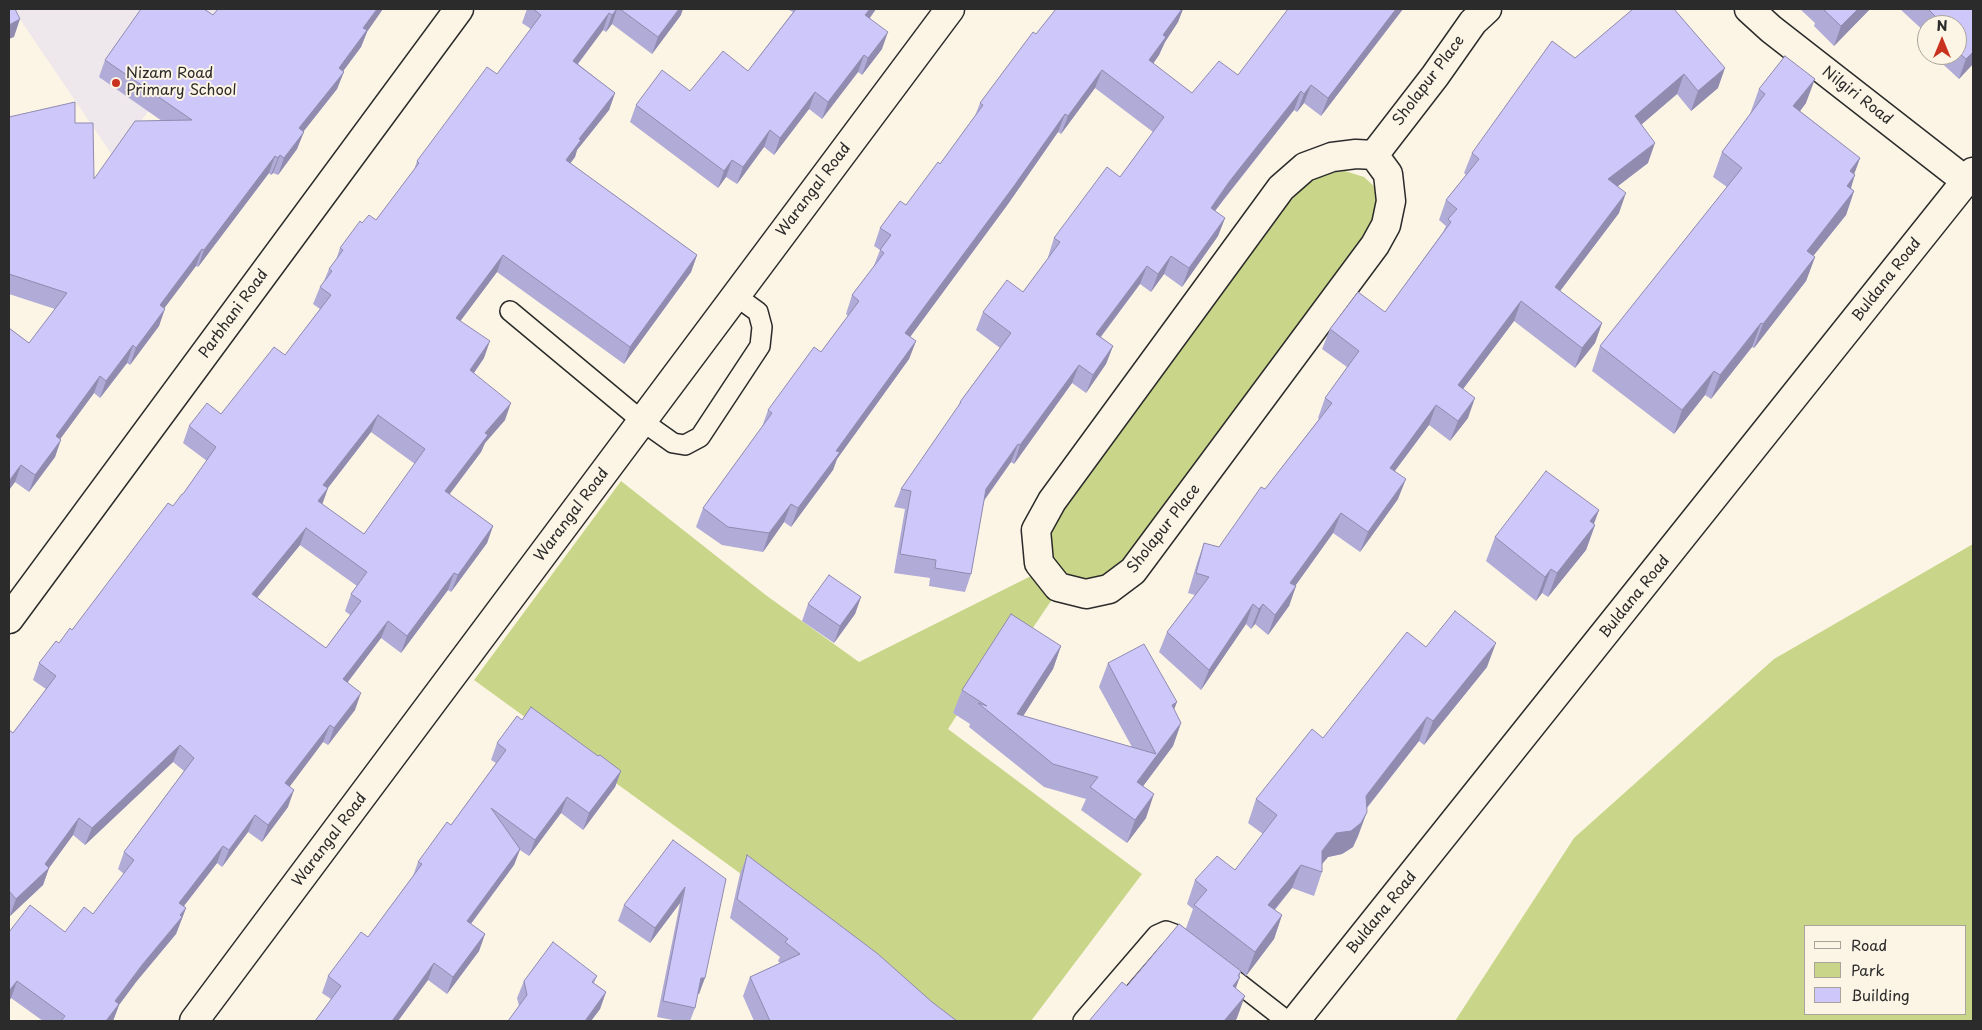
<!DOCTYPE html>
<html>
<head>
<meta charset="utf-8">
<style>
	body { margin:0 }
	#map { position:relative; width:1982px; height:1030px; overflow:hidden; background:#fcf5e5; font-family:"Playpen Sans",sans-serif }
	canvas { display:block }
	.frame { position:absolute; inset:0; border:10px solid #2b2b2b; pointer-events:none }
	.legend { position:absolute; left:1804px; top:925px; width:162px; height:90px; box-sizing:border-box; background:#fcf5e5; border:1px solid #a8a49b; margin:0; padding:6px 9px; list-style:none; font-size:15px; color:#2b2b2b }
	.legend li { display:flex; align-items:center; gap:10px; height:25px }
	.legend b { width:25px; border:1px solid #a8a49b }
	.north { position:absolute; left:1917px; top:15px; width:50px; height:50px; box-sizing:border-box; background:#fcf5e5; border:1px solid #a8a49b; border-radius:50%; rotate:0deg; font-size:14px; font-weight:700; line-height:20px; text-align:center; color:#2b2b2b }
	.north::after { content:''; display:block; margin:auto; width:18px; height:22px; background:#c8321e; clip-path:polygon(50% 0,100% 100%,50% 72%,0 100%) }
</style>
</head>
<body>
<div id="map">
<canvas width="1982" height="1030"></canvas>
<div class="frame"></div>
<ul class="legend">
<li><b style="height:6px;background:#fcf5e5"></b>Road</li>
<li><b style="height:14px;background:#c9d68a"></b>Park</li>
<li><b style="height:14px;background:#cdc7fa"></b>Building</li>
</ul>
<div class="north">N</div>
</div>
<script>
const ctx = document.querySelector('canvas').getContext('2d');
ctx.lineJoin = 'round';
function paint(path, color) {
  ctx.fillStyle = color;
  ctx.fill(path, 'evenodd');
}
function toPath(rows) {
  const path = new Path2D();
  for (const r of rows) {
    path.moveTo(r[0], r[1]);
    for (let i = 2; i < r.length; i += 2) path.lineTo(r[i], r[i + 1]);
  }
  return path;
}
function stroke(path, color, width, dash) {
  ctx.strokeStyle = color;
  ctx.lineWidth = width;
  ctx.lineCap = dash ? 'butt' : 'round';
  ctx.setLineDash(dash || []);
  ctx.stroke(path);
}
function label(font, color, halo, rows, align = 'center') {
  ctx.font = font + ' "Playpen Sans",sans-serif';
  ctx.lineWidth = 4;
  ctx.setLineDash([]);
  ctx.textBaseline = 'middle';
  ctx.strokeStyle = halo;
  ctx.fillStyle = color;
  for (const [text, x, y, turn = 0] of rows) {
    ctx.save();
    ctx.translate(x, y);
    ctx.rotate((+turn || 0) * Math.PI / 180);
    ctx.textAlign = isNaN(turn) ? turn : align;
    if (halo) ctx.strokeText(text, 0, 0);
    ctx.fillText(text, 0, 0);
    ctx.restore();
  }
}
paint(toPath([
	[13,9,223,9,114,158]
]), '#eee7eb');
paint(toPath([
	[1345,171,1364,177,1377,189,1380,203,1375,222,1147,544,1094,587,1053,570,1049,527,1278,214,1306,185,1325,173],
	[621,481,767,596,859,662,1031,576,1053,598,1020,647,1002,636,953,713,957,715,948,729,1142,874,1031,1021,936,1021,836,943,474,680],
	[1973,544,1973,1021,1455,1021,1574,838,1774,659],
	[1806,926,1966,926,1966,1014,1806,1014]
]), '#c9d68a');
const service = toPath([
	[510,311,642,421,673,443,685,445,700,437,760,346,762,327,758,312,736,296],
	[1219,968,1287,1021],
	[1083,1021,1157,935,1166,931,1174,934,1191,947]
]);
const minor = toPath([
	[1749,9,1771,29,1966,181],
	[1356,154,1374,155,1388,174,1391,201,1386,225,1375,245,1133,571,1109,589,1086,594,1058,587,1039,563,1036,530,1052,501,1281,188,1305,167,1332,157,1356,154],
	[1374,155,1435,76,1473,22,1487,9],
	[9,619,459,9],
	[194,1021,950,9],
	[1295,1021,1973,172]
]);
stroke(service, '#2b2b2b', 22);
stroke(minor, '#2b2b2b', 31);
stroke(service, '#fcf5e5', 19);
stroke(minor, '#fcf5e5', 28);
paint(toPath([
	[527,9,679,9,681,15,652,54,612,24,606,32,603,30,578,64,615,93,609,110,577,150,575,157,570,163,697,255,691,272,624,364,497,272,460,321,484,358,474,373,505,420,485,443,481,452,449,495,493,526,487,543,451,592,448,590,401,653,381,638,348,682,355,710,328,745,323,742,289,787,288,807,262,842,248,832,222,867,217,863,184,906,186,908,176,934,136,982,119,1005,113,1021,43,1021,11,998,9,1001,9,932,65,932,93,914,124,874,118,869,124,852,184,771,173,762,85,845,73,835,49,868,43,885,10,916,9,915,9,730,13,733,46,689,33,680,39,663,72,630,173,506,183,494,207,461,183,443,189,426,221,414,285,355,320,309,313,304,320,287,324,281,329,269,336,260,340,248,362,223,376,220,414,170,417,161,497,74,531,29,522,23],
	[371,432,415,464,364,534,322,504,328,488],
	[300,545,357,586,351,594,345,611,350,615,326,648,257,598],
	[787,9,876,9,870,18,882,49,862,75,858,72,822,119,809,109,774,155,764,147,737,184,726,177,718,188,630,122,636,105,690,91,748,71,793,12],
	[1056,9,1183,9,1178,22,1165,42,1159,55,1153,64,1192,93,1238,75,1403,9,1321,116,1304,103,1297,112,1294,110,1215,211,1225,218,1218,236,1182,287,1164,274,1151,292,1140,284,1101,337,1113,346,1106,364,1086,393,1072,383,1014,464,1011,462,984,501,971,574,965,592,929,586,930,578,894,573,905,509,894,507,901,489,958,407,960,402,1000,348,976,330,983,312,1023,292,1049,257,1048,257,1054,238,1120,177,1153,132,1095,88,1061,134,1058,132,1008,204,910,337,916,341,909,359,837,459,833,470,791,527,784,522,763,552,722,545,696,527,703,508,762,427,768,410,821,352,848,316,846,314,852,295,873,268,880,250,874,246,880,228,906,205,940,164,975,116,980,103,1036,34],
	[1633,9,1718,88,1691,111,1677,94,1642,124,1648,163,1618,186,1619,213,1560,291,1602,323,1595,343,1575,368,1514,321,1463,389,1468,418,1450,441,1429,425,1395,471,1398,499,1360,552,1333,533,1295,586,1296,586,1289,606,1268,635,1255,624,1251,629,1246,624,1201,690,1159,652,1167,632,1195,595,1188,593,1197,563,1204,543,1219,547,1265,489,1319,419,1318,418,1325,398,1347,367,1322,349,1330,329,1385,312,1443,232,1446,226,1439,220,1446,200,1466,175,1464,173,1472,153,1575,58],
	[1800,9,1870,9,1834,46,1814,26,1815,23],
	[1900,9,1973,9,1973,64,1959,79,1933,55,1957,55,1957,25,1927,25,1927,34],
	[213,15,367,32,361,47,343,71,337,89,303,132,297,149,278,175,273,173,271,175,269,173,198,267,196,266,164,308,159,326,130,365,127,363,100,398,94,393,60,439,55,457,29,492,15,482,9,490,9,328,29,343,55,309,9,294,9,117,75,123,94,179,162,121,99,77,105,60],
	[1759,89,1806,103,1800,111,1860,158,1854,174,1851,188,1854,191,1846,215,1813,256,1815,257,1806,281,1754,348,1752,347,1711,399,1705,395,1674,434,1592,371,1600,346,1727,187,1713,177,1722,152,1750,114],
	[1599,510,1594,524,1595,525,1586,550,1548,597,1542,593,1536,601,1486,561,1495,537],
	[861,597,855,614,834,643,802,621,808,604],
	[1061,646,1053,669,1023,716,1132,747,1099,687,1108,663,1174,709,1181,723,1173,746,1143,786,1146,818,1127,843,1081,810,1086,799,1044,787,969,727,970,724,953,713,962,690],
	[1426,647,1487,667,1424,745,1419,741,1367,808,1358,836,1353,847,1342,854,1328,857,1322,864,1322,872,1314,896,1292,888,1275,910,1282,915,1274,939,1246,976,1241,971,1239,977,1236,988,1237,1018,1235,1021,1089,1021,1127,986,1186,928,1193,909,1187,904,1195,880,1235,870,1263,834,1248,823,1256,799,1323,738],
	[522,720,598,756,621,771,615,787,583,830,561,813,529,856,520,850,514,865,471,924,485,934,479,951,447,994,428,980,398,1021,315,1021,331,999,322,993,328,976,368,937,413,876,418,862,451,825,496,763,491,760,497,743],
	[747,855,932,1002,957,1021,754,1021,743,996,750,977,780,963,778,961,780,957,730,918,740,874],
	[726,879,699,994,697,994,695,1008,690,1021,678,1021,657,1017,680,903,650,943,618,921,624,905],
	[597,976,594,983,606,992,600,1009,591,1021,508,1021,519,1006,517,998,524,981]
]), '#b0abd7');
paint(toPath([
	[377,9,383,9,367,32,361,47,333,85,339,68,363,28],
	[617,9,612,24,606,32,612,15],
	[679,9,683,9,681,15,652,54,658,37],
	[870,9,876,9,859,32,865,15],
	[1182,9,1183,9,1178,22,1165,42,1159,55,1142,79,1149,60,1163,35],
	[1396,9,1403,9,1321,116,1328,98],
	[1858,9,1870,9,1834,46,1841,26],
	[609,13,603,30,567,78,573,61],
	[20,19,14,37,9,39,9,25],
	[888,32,882,49,862,75,868,58],
	[1973,52,1973,64,1959,79,1966,59],
	[864,55,858,72,822,119,828,102],
	[1725,68,1718,88,1691,111,1698,91],
	[1102,70,1095,88,1061,134,1068,116],
	[344,72,337,89,292,146,299,128],
	[1684,74,1677,94,1628,136,1635,116],
	[1815,79,1806,103,1785,131,1793,106],
	[1311,85,1304,103,1297,112,1304,94],
	[1301,91,1294,110,1223,200,1204,226,1211,208,1229,182],
	[815,92,809,109,774,155,780,138],
	[615,93,609,110,577,150,575,157,560,177,566,160,579,139],
	[1065,114,1058,132,1008,204,899,352,905,333],
	[770,130,764,147,737,184,743,167],
	[304,132,297,149,278,175,284,158],
	[1655,143,1648,163,1601,199,1608,179],
	[280,155,273,173,271,175,278,158],
	[275,156,269,173,198,267,204,250],
	[1860,158,1852,180,1855,175,1847,200,1839,210,1850,171],
	[732,160,726,177,718,188,724,171],
	[1854,191,1846,215,1798,275,1807,251],
	[1626,193,1619,213,1548,307,1555,287],
	[1225,218,1218,236,1182,287,1189,268],
	[202,249,196,266,154,322,160,305],
	[503,255,497,272,450,335,456,318],
	[697,255,691,272,624,364,630,347],
	[1171,256,1164,274,1151,292,1158,274],
	[1815,257,1806,281,1754,348,1763,324],
	[1147,266,1140,284,1089,352,1096,334],
	[1521,301,1514,321,1451,405,1458,385],
	[165,309,159,326,130,365,136,348],
	[1602,323,1595,343,1575,368,1582,348],
	[1761,323,1752,347,1711,399,1720,375],
	[490,341,484,358,464,387,470,370],
	[916,341,909,359,837,459,833,470,791,527,798,508,836,451],
	[133,345,127,363,100,398,106,381],
	[1113,346,1106,364,1086,393,1093,375],
	[1079,365,1072,383,1014,464,1020,445],
	[1714,371,1705,395,1674,434,1682,410],
	[100,376,94,393,50,453,56,436],
	[1475,398,1468,418,1450,441,1458,421],
	[511,403,505,420,485,443,481,452,439,508,445,491,485,433],
	[1436,405,1429,425,1382,488,1390,468],
	[378,415,371,432,317,502,323,485],
	[61,440,55,457,29,492,35,475],
	[1018,444,1011,462,979,507,986,489],
	[21,465,15,482,9,490,9,481],
	[1406,479,1398,499,1360,552,1368,532],
	[328,488,322,505,318,501],
	[791,504,784,522,763,552,769,533],
	[1599,510,1592,528,1595,525,1586,550,1548,597,1557,573,1590,521],
	[1341,513,1333,533,1283,603,1290,583],
	[493,526,487,543,451,592,458,575],
	[306,528,300,545,246,611,252,594],
	[1551,569,1542,593,1536,601,1545,577],
	[454,573,448,590,401,653,407,636],
	[1296,586,1289,606,1268,635,1275,615],
	[861,597,855,614,834,643,840,626],
	[1253,604,1246,624,1201,690,1209,670],
	[1263,604,1255,624,1251,629,1259,609],
	[388,621,381,638,337,696,343,679],
	[1496,643,1487,667,1424,745,1433,721],
	[1061,646,1053,669,1013,732,1017,714],
	[361,693,355,710,328,745,334,728],
	[1177,702,1168,725,1172,705],
	[1427,717,1419,741,1357,820,1366,796],
	[1181,723,1173,746,1129,805,1137,782],
	[330,725,323,742,279,801,285,783],
	[180,745,173,762,85,845,92,828],
	[621,771,615,787,583,830,589,813],
	[294,790,288,807,262,842,268,825],
	[1154,794,1146,818,1127,843,1135,820],
	[567,797,561,813,529,856,535,840],
	[1367,812,1358,836,1353,847,1342,854,1328,857,1317,870,1322,851,1336,833],
	[255,815,248,832,222,867,229,850],
	[79,818,73,835,49,868,43,885,10,916,16,899,45,864],
	[223,846,217,863,173,920,179,903],
	[520,849,514,865,461,937,467,921],
	[1301,865,1292,888,1259,928,1268,905],
	[685,887,680,903,650,943,655,928],
	[186,908,176,934,136,982,119,1005,113,1021,106,1021,115,1001],
	[1282,915,1274,939,1246,976,1255,952],
	[485,934,479,951,447,994,453,977],
	[434,963,428,980,398,1021,392,1021],
	[1241,971,1238,979,1240,977,1231,1000,1233,986],
	[701,978,705,978,699,994,695,994],
	[17,981,11,998,9,1001,9,991],
	[606,992,600,1009,591,1021,585,1021],
	[1245,996,1237,1018,1235,1021,1224,1021]
]), '#908baf');
const building = toPath([
	[9,9,15,9,20,19,9,25,9,9],
	[141,9,204,9,213,15,218,9,377,9,363,28,367,30,339,68,344,72,299,128,304,132,284,158,280,155,278,158,275,156,204,250,202,249,160,305,165,309,136,348,133,345,106,381,100,376,56,436,61,440,35,475,21,465,9,481,9,328,29,343,67,293,9,274,9,117,75,102,75,123,93,123,94,179,135,121,192,120,105,60,141,9],
	[533,9,617,9,612,15,609,13,573,61,615,93,579,139,581,140,566,160,697,255,630,347,503,255,456,318,490,341,470,370,511,403,485,433,488,435,445,491,493,526,458,575,454,573,407,636,388,621,343,679,361,693,334,728,330,725,285,783,294,790,268,825,255,815,229,850,223,846,179,903,186,908,180,915,182,917,142,965,115,1001,119,1004,106,1021,61,1021,65,1016,17,981,9,991,9,932,30,905,65,932,84,907,93,914,134,860,124,852,194,758,180,745,92,828,79,818,45,864,49,868,16,899,9,891,9,730,13,733,56,676,39,663,56,641,59,643,70,628,72,630,168,503,173,506,182,494,183,494,216,447,189,426,207,403,221,414,274,347,285,355,331,295,320,287,332,271,329,269,343,250,340,248,360,221,362,223,369,215,376,220,419,163,417,161,487,67,497,74,541,15,533,9],
	[378,415,425,449,364,534,318,501,328,488,323,485,378,415],
	[306,528,367,572,351,594,361,601,326,648,252,594,306,528],
	[620,9,679,9,658,37,620,9],
	[796,9,870,9,865,15,888,32,868,58,864,55,828,102,815,92,780,138,770,130,743,167,732,160,724,171,636,105,662,70,690,91,723,51,748,71,796,9],
	[1056,9,1182,9,1163,35,1166,37,1149,60,1192,93,1219,61,1238,75,1288,9,1396,9,1328,98,1311,85,1304,94,1301,91,1229,182,1211,208,1225,218,1189,268,1171,256,1158,274,1147,266,1096,334,1113,346,1093,375,1079,365,1020,445,1018,444,986,489,971,574,935,568,936,560,900,554,911,491,901,489,961,402,960,402,1011,333,983,312,1007,280,1023,292,1060,242,1054,238,1107,167,1120,177,1164,117,1102,70,1068,116,1065,114,1014,186,905,333,916,341,836,451,840,452,798,508,791,504,769,533,728,527,703,508,772,413,768,410,814,347,821,352,859,301,852,295,884,253,880,250,891,235,880,228,900,201,906,205,938,162,940,164,983,105,980,103,1033,32,1036,34,1056,9],
	[1633,9,1674,9,1725,68,1698,91,1684,74,1635,116,1655,143,1608,179,1626,193,1555,287,1602,323,1582,348,1521,301,1458,385,1475,398,1458,421,1436,405,1390,468,1406,479,1368,532,1341,513,1290,583,1296,586,1275,615,1263,604,1259,609,1253,604,1209,670,1167,632,1209,577,1196,573,1204,543,1219,547,1261,487,1265,489,1332,403,1325,398,1359,351,1330,329,1358,292,1385,312,1451,222,1448,219,1457,209,1446,200,1479,159,1472,153,1552,41,1575,58,1633,9],
	[1823,9,1858,9,1841,26,1823,9],
	[1928,9,1973,9,1973,52,1966,59,1957,51,1957,25,1944,25,1928,9],
	[1785,56,1815,79,1793,106,1860,158,1850,171,1855,175,1847,186,1854,191,1807,251,1815,257,1763,324,1761,323,1720,375,1714,371,1682,410,1600,346,1742,168,1722,152,1765,94,1759,89,1785,56],
	[1546,471,1599,510,1590,521,1595,525,1557,573,1551,569,1545,577,1495,537,1546,471],
	[829,575,861,597,840,626,808,604,829,575],
	[1455,611,1496,643,1433,721,1427,717,1366,796,1367,812,1361,823,1351,831,1336,833,1322,851,1322,872,1301,865,1268,905,1282,915,1255,952,1194,905,1207,890,1195,880,1217,856,1235,870,1277,815,1256,799,1312,729,1323,738,1407,632,1426,647,1455,611],
	[1011,614,1061,646,1017,714,1156,754,1108,663,1144,644,1177,702,1172,705,1181,723,1137,782,1154,794,1135,820,1090,787,1098,777,1053,764,978,703,987,706,962,690,1011,614],
	[531,707,598,756,600,755,621,771,589,813,567,797,535,840,491,808,520,849,467,921,485,934,453,977,434,963,392,1021,315,1021,341,986,328,976,361,932,368,937,422,864,418,862,447,822,451,825,506,750,497,743,517,716,522,720,531,707],
	[673,840,726,879,705,978,701,978,695,1008,663,1001,685,887,655,928,624,905,673,840],
	[747,855,878,954,932,1002,957,1021,770,1021,750,977,800,954,785,942,788,939,737,899,747,855],
	[1179,924,1241,971,1238,976,1240,977,1233,986,1245,996,1224,1021,1089,1021,1122,982,1127,986,1179,924],
	[553,942,597,976,592,982,606,992,585,1021,508,1021,527,995,524,981,553,942]
]);
paint(building, '#cdc7fa');
stroke(building, '#908baf', 1);
for (const [x, y, r, color] of [
	[116,83,5,"#c8321e"]
]) {
  const dot = new Path2D();
  dot.arc(x, y, r, 0, 2 * Math.PI);
  ctx.fillStyle = color;
  ctx.fill(dot);
  stroke(dot, '#fcf5e5', 2);
}
label('15px', '#2b2b2b', '#fcf5e5', [
	["Nizam Road",126,74],
	["Primary School",126,91]
], 'left');
label('15px', '#2b2b2b', '#fcf5e5', [
	["Sholapur Place",1429,81,-53],
	["Nilgiri Road",1857,96,38],
	["Warangal Road",814,190,-53],
	["Buldana Road",1887,280,-52],
	["Parbhani Road",234,314,-54],
	["Warangal Road",572,515,-53],
	["Sholapur Place",1164,529,-52],
	["Buldana Road",1635,597,-51],
	["Warangal Road",330,840,-53],
	["Buldana Road",1382,913,-51]
]);
</script>
</body>
</html>
